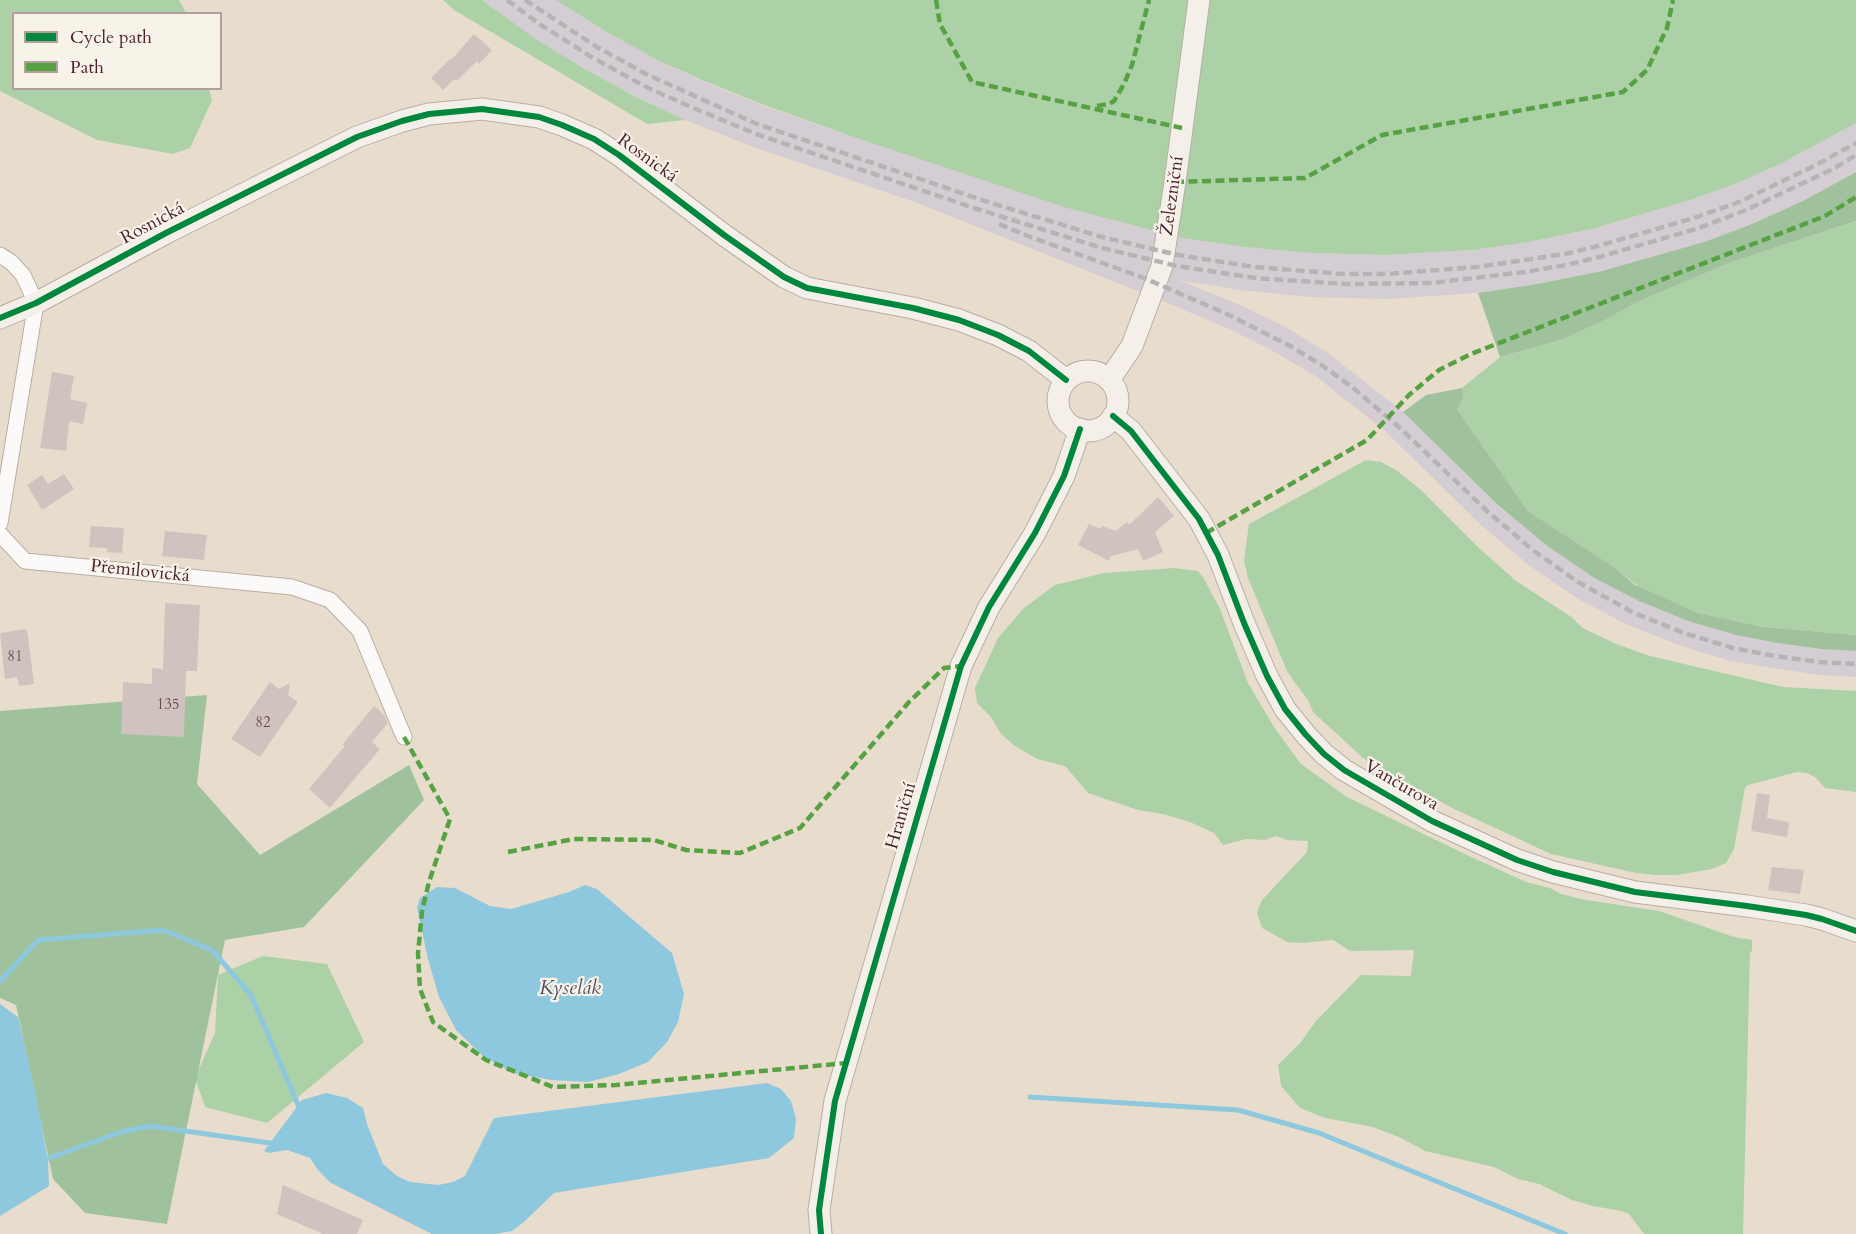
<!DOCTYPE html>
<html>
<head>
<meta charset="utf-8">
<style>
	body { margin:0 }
	#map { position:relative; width:1856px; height:1234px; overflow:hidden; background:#e8ddcd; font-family:Cardo,serif }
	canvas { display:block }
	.legend { position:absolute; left:12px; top:12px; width:210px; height:78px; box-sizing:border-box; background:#f7f3e8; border:2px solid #b29e9c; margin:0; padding:8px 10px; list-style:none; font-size:18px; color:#4a1f2b }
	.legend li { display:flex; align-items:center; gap:12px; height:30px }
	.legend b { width:30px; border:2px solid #b29e9c }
</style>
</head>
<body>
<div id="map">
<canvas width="1856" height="1234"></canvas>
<ul class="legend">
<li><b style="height:8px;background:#00873e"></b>Cycle path</li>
<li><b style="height:8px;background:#56a243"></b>Path</li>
</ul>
</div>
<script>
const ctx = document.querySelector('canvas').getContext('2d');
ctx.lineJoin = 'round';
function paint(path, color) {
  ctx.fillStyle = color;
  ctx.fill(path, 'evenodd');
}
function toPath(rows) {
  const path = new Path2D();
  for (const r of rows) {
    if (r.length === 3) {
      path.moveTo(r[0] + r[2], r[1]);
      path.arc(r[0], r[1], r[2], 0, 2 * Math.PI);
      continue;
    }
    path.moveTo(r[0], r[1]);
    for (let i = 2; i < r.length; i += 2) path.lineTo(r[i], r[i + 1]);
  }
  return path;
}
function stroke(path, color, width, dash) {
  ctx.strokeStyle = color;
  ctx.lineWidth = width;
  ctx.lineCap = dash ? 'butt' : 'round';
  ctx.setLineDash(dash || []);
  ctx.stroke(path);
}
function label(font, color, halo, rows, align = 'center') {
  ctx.font = font + ' Cardo,serif';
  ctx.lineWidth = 4.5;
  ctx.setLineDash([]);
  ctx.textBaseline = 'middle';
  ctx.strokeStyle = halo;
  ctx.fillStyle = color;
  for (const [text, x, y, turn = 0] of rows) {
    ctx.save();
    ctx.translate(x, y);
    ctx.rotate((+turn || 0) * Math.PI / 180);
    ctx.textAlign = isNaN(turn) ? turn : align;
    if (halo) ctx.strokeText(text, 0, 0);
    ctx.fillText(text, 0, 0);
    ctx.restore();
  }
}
paint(toPath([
	[482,0,556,0,605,31,657,60,702,81,764,106,859,139,1067,208,1182,238,1244,247,1311,253,1386,255,1473,250,1529,242,1592,229,1690,200,1735,184,1784,162,1856,123,1856,172,1803,201,1752,224,1704,242,1602,271,1537,284,1478,293,1387,299,1309,297,1239,290,1179,280,1240,305,1284,326,1328,353,1403,412,1498,505,1546,545,1594,578,1639,601,1688,621,1736,635,1777,643,1821,649,1856,651,1856,677,1818,675,1730,661,1679,645,1628,625,1580,600,1530,566,1480,524,1385,431,1314,375,1271,350,1229,329,1165,302,912,201,753,147,685,120,638,98,583,68,533,37]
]), '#d5cdd4');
paint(toPath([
	[0,0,179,0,186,13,14,14,14,88,209,89,212,100,190,148,173,154,97,140,0,91],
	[443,0,482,0,533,37,583,68,638,98,685,120,647,124,454,10],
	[556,0,1856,0,1856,123,1784,162,1735,184,1690,200,1592,229,1529,242,1473,250,1386,255,1311,253,1244,247,1182,238,1067,208,859,139,764,105,702,80,657,60,605,31],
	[1856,221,1856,635,1763,627,1698,613,1642,589,1614,567,1528,511,1457,409,1464,397,1462,388,1500,357,1564,339,1607,319,1637,302,1732,262],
	[1366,460,1381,462,1396,470,1421,490,1479,548,1516,581,1570,616,1583,628,1616,644,1650,656,1783,687,1856,691,1856,792,1825,788,1815,777,1807,773,1797,772,1748,785,1745,788,1734,849,1726,863,1712,869,1677,875,1656,875,1636,873,1551,854,1450,807,1363,758,1313,712,1308,700,1295,683,1287,671,1248,578,1244,561,1249,524],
	[1174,568,1198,571,1203,577,1220,609,1248,683,1274,727,1301,764,1347,797,1467,855,1526,882,1550,888,1561,894,1586,900,1659,911,1734,937,1752,940,1752,951,1750,952,1743,1234,1644,1234,1629,1214,1621,1211,1593,1206,1572,1200,1539,1184,1518,1179,1494,1167,1425,1151,1399,1137,1373,1127,1325,1118,1300,1108,1281,1086,1278,1065,1301,1042,1316,1021,1361,975,1411,976,1414,950,1350,951,1333,940,1302,943,1287,942,1262,928,1257,912,1262,900,1307,852,1308,841,1287,840,1276,836,1265,840,1246,839,1223,845,1214,833,1190,822,1163,814,1138,810,1088,793,1065,766,1037,759,1015,746,1001,734,991,717,977,703,975,688,998,638,1024,608,1055,585,1104,573],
	[263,956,327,964,364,1042,267,1123,205,1107,195,1078,215,1033,218,975]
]), '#acd1a7');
paint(toPath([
	[1856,172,1856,221,1732,262,1637,302,1607,319,1564,339,1500,357,1478,293,1537,284,1602,271,1704,242,1752,224,1803,201],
	[1462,388,1464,397,1457,409,1528,511,1614,567,1635,585,1698,613,1763,627,1856,635,1856,651,1821,649,1777,643,1736,635,1688,621,1639,601,1594,578,1546,545,1498,505,1403,412,1426,395],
	[207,695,197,784,260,855,409,765,424,800,304,927,225,940,167,1224,85,1213,53,1179,16,1005,0,998,0,711]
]), '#9fc29c');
paint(toPath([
	[585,885,597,889,672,953,684,994,678,1022,667,1042,648,1062,619,1074,588,1082,551,1080,513,1073,483,1056,456,1030,439,997,428,959,417,908,420,898,437,887,455,888,490,906,511,909,569,892],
	[0,1004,18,1017,35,1091,48,1160,49,1186,0,1216],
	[767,1083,781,1089,791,1101,796,1119,794,1138,769,1158,554,1193,525,1221,512,1231,495,1234,432,1234,331,1183,318,1170,310,1158,287,1150,269,1153,264,1151,302,1100,326,1093,347,1098,363,1108,367,1124,383,1164,397,1176,410,1182,438,1185,453,1182,465,1176,494,1118]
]), '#8ec8de');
stroke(toPath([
	[0,981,38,940,163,930,212,950,251,995,301,1112],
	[1030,1097,1238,1110,1319,1133,1565,1234],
	[41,1161,121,1132,150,1126,277,1144]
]), '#8ec8de', 5);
paint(toPath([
	[474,34,492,50,479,64,477,61,457,81,454,79,443,90,431,78,451,58,452,59],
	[52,372,74,376,70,399,87,403,83,424,69,421,66,451,40,448],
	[64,474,74,489,42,510,27,485,42,475,48,484],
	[1158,497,1174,516,1155,532,1163,552,1143,561,1138,549,1111,556,1109,561,1078,545,1089,524,1100,529,1102,526,1116,531,1127,522,1129,525],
	[91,526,124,528,122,553,107,552,107,548,89,547],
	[165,531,207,535,204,560,162,556],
	[165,603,200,605,197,671,186,671,184,737,121,734,123,682,152,684,152,668,163,669],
	[27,629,34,684,19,686,17,677,5,679,0,633],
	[270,682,279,689,290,683,288,695,298,702,260,757,231,739],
	[374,706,384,715,388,723,372,742,380,749,330,808,309,789,345,746,342,745],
	[1757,793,1770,795,1767,818,1789,822,1787,837,1751,831],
	[1772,867,1804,870,1800,894,1768,890],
	[283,1185,363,1220,357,1234,323,1234,277,1214]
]), '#cfc2bf');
const street = toPath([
	[0,255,11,262,23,275,36,303,0,523],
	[0,534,25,561,292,587,330,600,360,631,404,737]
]);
const secondary = toPath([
	[0,318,36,303,166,233,357,137,402,121,429,114,482,109,539,117,562,125,594,139,619,155,724,235,784,277,807,288,913,308,959,320,998,335,1029,351,1066,380],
	[1088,401,30],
	[1109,380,1132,346,1162,266,1175,182,1199,0],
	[1113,416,1131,431,1199,519,1218,555,1244,623,1267,676,1285,709,1306,735,1324,754,1344,770,1432,821,1517,860,1553,872,1635,892,1747,906,1806,915,1822,919,1856,931],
	[821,1234,819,1210,835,1101,961,666,989,607,1035,533,1064,476,1080,429]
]);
stroke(street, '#b8ada4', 17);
stroke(secondary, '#b8ada4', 23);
stroke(street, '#fcfaf8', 15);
stroke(secondary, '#f4f0e9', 21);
stroke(toPath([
	[507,0,541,25,590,56,644,86,691,107,756,134,974,208,1102,248,1177,266,1255,278,1345,284,1431,283,1525,272,1566,265,1599,257,1699,228,1746,210,1833,169,1856,155],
	[525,0,597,47,648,75,757,124,991,203,1102,237,1178,255,1255,267,1343,274,1386,274,1477,267,1565,254,1598,246,1694,218,1739,202,1816,165,1856,143],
	[999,224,1028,236,1144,278,1227,314,1292,347,1323,366,1352,387,1400,428,1487,511,1534,551,1578,582,1634,613,1684,633,1733,648,1775,656,1819,662,1856,664]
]), '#b9b2b2', 4.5, [9, 4.5]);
stroke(toPath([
	[936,0,940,24,972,82,1182,128],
	[1097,106,1109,104,1114,101,1124,84,1132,65,1149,0],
	[1175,182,1305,178,1382,135,1623,92,1647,70,1667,28,1673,0],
	[1206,533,1367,440,1409,395,1439,370,1471,354,1825,216,1856,197],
	[404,737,450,819,429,882,422,911,418,954,420,989,433,1022,486,1060,553,1087,616,1085,846,1063],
	[508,852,574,839,654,840,686,850,740,853,800,828,909,702,944,668,961,666]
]), '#56a243', 4.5, [9, 4.5]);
stroke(toPath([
	[0,318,36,303,166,233,357,137,402,121,429,114,482,109,539,117,562,125,594,139,619,155,724,235,784,277,807,288,913,308,959,320,998,335,1029,351,1066,380],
	[1113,416,1131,431,1199,519,1218,555,1244,623,1267,676,1285,709,1306,735,1324,754,1344,770,1432,821,1517,860,1553,872,1635,892,1747,906,1806,915,1822,919,1856,931],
	[821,1234,819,1210,835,1101,961,666,989,607,1035,533,1064,476,1080,429]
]), '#00873e', 6);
label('15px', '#6b4850', null, [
	["81",15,658],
	["135",168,706],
	["82",263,724]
]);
label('18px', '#4a1f2b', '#f7f3e8', [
	["Rosnická",647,159,36],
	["Železniční",1173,196,-82],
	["Rosnická",153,224,-28],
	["Přemilovická",140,572,6],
	["Vančurova",1401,786,30],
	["Hraniční",902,816,-74]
]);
label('italic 20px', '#534f63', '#f7f3e8', [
	["Kyselák",570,989]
]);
</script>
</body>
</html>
